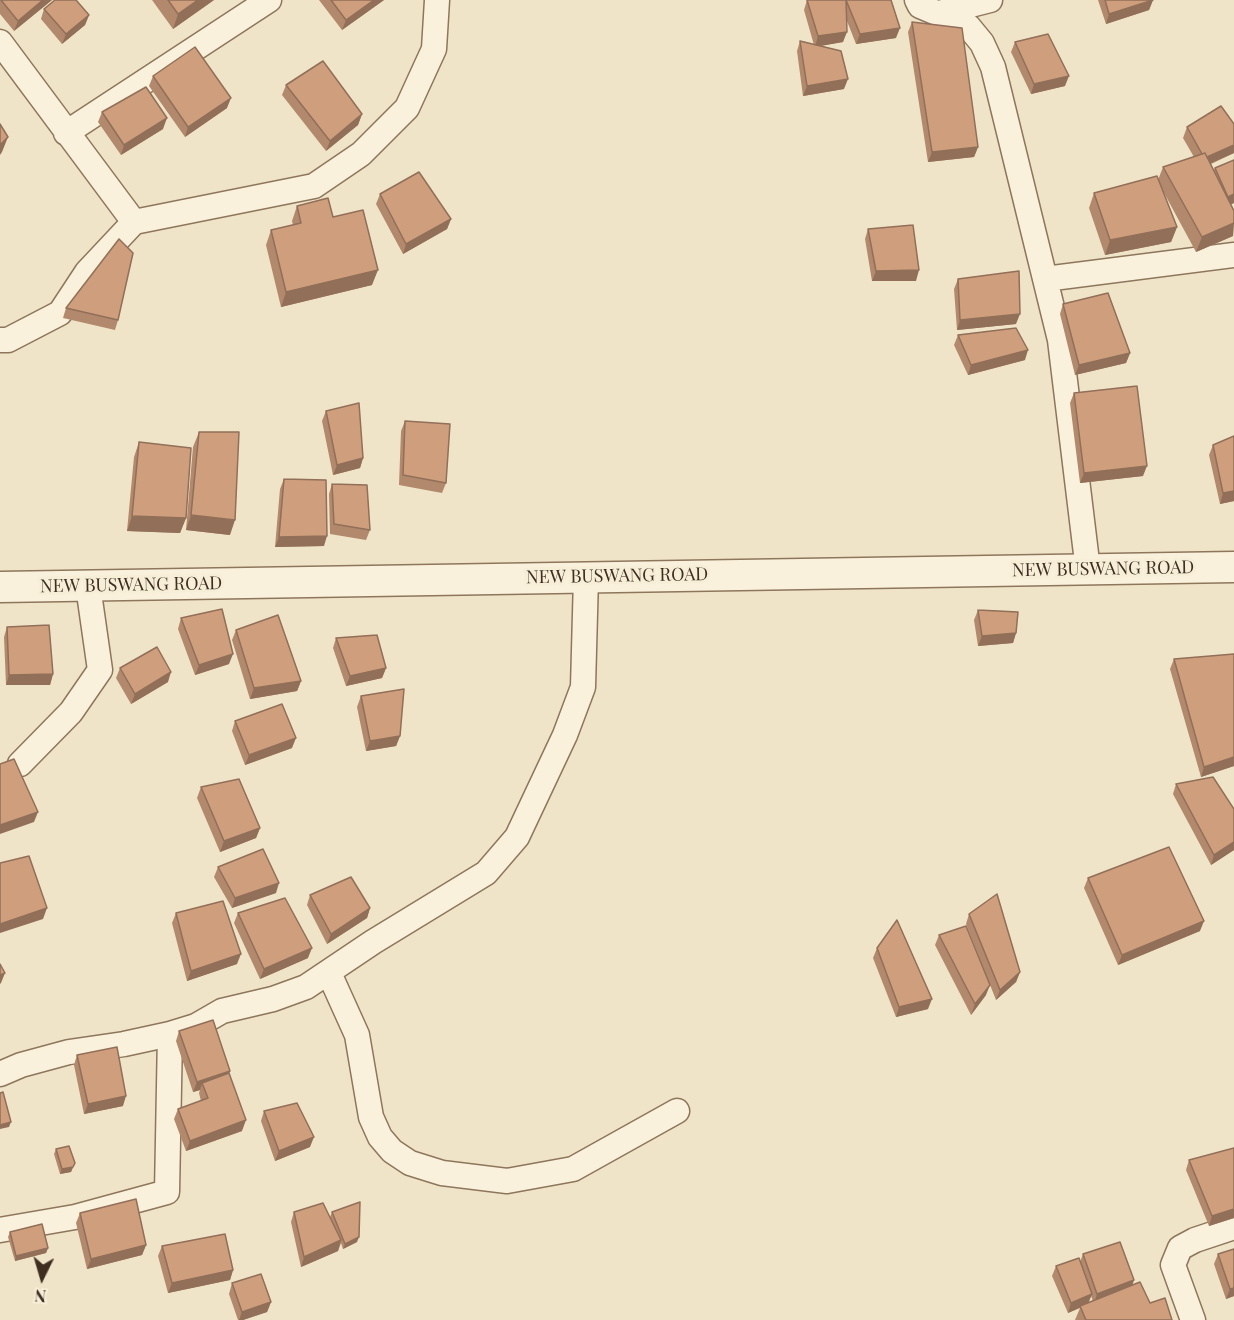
<!DOCTYPE html>
<html>
<head>
<meta charset="utf-8">
<style>
	body { margin:0 }
	#map { position:relative; width:1234px; height:1320px; overflow:hidden; background:#f0e4c8; font-family:"Playfair Display",serif }
	canvas { display:block }
	.north { position:absolute; left:12px; top:1248px; width:60px; height:60px; -webkit-text-stroke:4px #f7eed8; paint-order:stroke; rotate:185deg; font-size:16px; font-weight:700; line-height:24px; text-align:center; color:#3d2e20 }
	.north::after { content:''; display:block; margin:auto; width:21px; height:27px; background:#3d2e20; clip-path:polygon(50% 0,100% 100%,50% 72%,0 100%) }
</style>
</head>
<body>
<div id="map">
<canvas width="1234" height="1320"></canvas>
<div class="north">N</div>
</div>
<script>
const ctx = document.querySelector('canvas').getContext('2d');
ctx.lineJoin = 'round';
function toPath(rows) {
  const path = new Path2D();
  for (const r of rows) {
    path.moveTo(r[0], r[1]);
    for (let i = 2; i < r.length; i += 2) path.lineTo(r[i], r[i + 1]);
  }
  return path;
}
function stroke(path, color, width, dash) {
  ctx.strokeStyle = color;
  ctx.lineWidth = width;
  ctx.lineCap = dash ? 'butt' : 'round';
  ctx.setLineDash(dash || []);
  ctx.stroke(path);
}
function paint(path, color) {
  ctx.fillStyle = color;
  ctx.fill(path, 'evenodd');
}
function label(font, color, halo, rows, align = 'center') {
  ctx.font = font + ' "Playfair Display",serif';
  ctx.lineWidth = 6;
  ctx.setLineDash([]);
  ctx.textBaseline = 'middle';
  ctx.strokeStyle = halo;
  ctx.fillStyle = color;
  for (const [text, x, y, turn = 0] of rows) {
    ctx.save();
    ctx.translate(x, y);
    ctx.rotate((+turn || 0) * Math.PI / 180);
    ctx.textAlign = isNaN(turn) ? turn : align;
    if (halo) ctx.strokeText(text, 0, 0);
    ctx.fillText(text, 0, 0);
    ctx.restore();
  }
}
const minor = toPath([
	[917,0,920,6,968,26,982,43,993,67,1060,340,1088,570],
	[939,13,990,0],
	[0,42,134,222],
	[66,133,269,0],
	[1045,279,1234,255],
	[0,340,8,340,60,313,87,272,134,222,314,186,361,154,407,108,434,49,437,0],
	[20,764,71,712,100,670,88,586],
	[329,973,357,1035,371,1117,380,1137,392,1151,410,1163,442,1173,507,1181,573,1169,677,1111],
	[0,1074,21,1065,69,1052,124,1044,170,1034,196,1026,222,1011,273,999,306,987,373,942,486,873,517,837,565,735,583,687,586,577],
	[0,1230,75,1217,167,1192,170,1034],
	[1193,1320,1173,1265,1180,1248,1195,1240,1234,1227]
]);
const tertiary = toPath([
	[0,587,1234,567]
]);
stroke(minor, '#8d765c', 27);
stroke(tertiary, '#8d765c', 33);
stroke(minor, '#faf1dc', 24);
stroke(tertiary, '#faf1dc', 30);
paint(toPath([
	[0,0,52,0,14,31,0,14],
	[152,0,214,0,173,29],
	[319,0,384,0,342,30],
	[807,0,891,0,896,38,856,44,847,21,843,42,819,46,844,89,803,96,797,51,800,41,814,45,804,10],
	[1098,0,1153,0,1149,10,1106,24],
	[44,9,89,15,85,25,62,44,41,19],
	[912,22,978,147,974,157,928,162,908,32],
	[1015,42,1065,86,1031,94,1011,52],
	[153,76,227,108,185,137,149,86],
	[286,85,362,114,358,125,326,151,282,95],
	[102,112,163,129,121,155,98,122],
	[1234,124,1234,153,1211,164,1214,170,1215,168,1234,203,1231,204,1234,211,1233,236,1196,252,1163,191,1177,227,1171,242,1105,255,1089,208,1094,193,1158,180,1163,167,1194,157,1183,138,1187,127],
	[380,194,451,219,447,229,403,254,376,204],
	[297,206,333,217,372,285,281,307,266,245,271,230,293,225,292,221],
	[868,229,916,281,872,281,865,239],
	[958,279,1016,324,957,330,954,289],
	[1063,304,1130,353,1126,363,1075,375,1060,314],
	[66,308,118,320,115,330,63,318],
	[958,335,1025,360,968,375,954,345],
	[1074,393,1143,476,1080,483,1070,403],
	[326,411,363,458,360,468,333,475,322,421],
	[405,421,446,483,442,493,399,485,401,431],
	[199,432,230,535,186,530,193,447],
	[1234,436,1234,501,1220,504,1209,455,1213,445],
	[139,442,186,518,180,533,127,531,134,457],
	[284,479,324,546,275,547,280,489],
	[332,484,370,530,366,540,330,534,329,494],
	[978,610,1016,633,1013,643,978,646,974,620],
	[181,618,229,664,195,675,178,629],
	[7,627,53,674,50,685,6,685,4,637],
	[236,630,301,681,297,691,250,699,232,640],
	[336,638,386,668,382,678,346,686,333,648],
	[1234,654,1234,766,1201,777,1170,669,1174,659],
	[120,668,168,682,131,704,116,678],
	[361,696,400,736,396,746,366,751,357,707],
	[235,721,292,748,245,765,232,731],
	[1176,784,1234,809,1234,850,1211,865,1173,794],
	[201,787,260,828,256,838,220,852,197,798],
	[218,867,276,893,232,908,214,877],
	[1088,878,1200,931,1118,965,1084,888],
	[310,895,370,908,367,918,327,944,307,905],
	[176,913,237,964,187,981,172,923],
	[238,913,308,958,260,979,234,923],
	[969,914,1020,972,1016,982,996,1000,966,924],
	[939,935,986,995,971,1015,935,945],
	[877,948,928,1009,896,1017,873,958],
	[179,1031,229,1074,242,1131,186,1151,174,1119,178,1109,201,1101,199,1093,200,1090,193,1092,176,1041],
	[77,1055,123,1106,84,1114,74,1065],
	[264,1111,310,1147,275,1161,261,1121],
	[56,1149,75,1163,71,1172,60,1174,54,1154],
	[1189,1160,1234,1218,1209,1226,1186,1170],
	[294,1212,333,1224,330,1217,332,1212,357,1242,343,1249,341,1243,338,1251,301,1267,291,1222],
	[80,1213,146,1245,142,1255,87,1269,76,1223],
	[10,1232,48,1248,46,1253,15,1261,8,1237],
	[162,1246,233,1270,230,1280,168,1293,158,1256],
	[1234,1249,1234,1296,1226,1299,1214,1264,1218,1254],
	[1083,1254,1132,1285,1150,1303,1172,1320,1075,1320,1080,1308,1068,1313,1052,1276,1056,1266,1080,1262],
	[1091,1296,1093,1301,1088,1303],
	[232,1283,271,1302,267,1312,243,1320,238,1320,229,1294]
]), '#b2896c');
paint(toPath([
	[43,0,52,0,14,31,18,21],
	[198,0,214,0,173,29,178,14],
	[374,0,384,0,342,30,346,20],
	[1153,0,1149,10,1106,24,1109,14],
	[89,15,85,25,62,44,66,34],
	[900,28,896,38,856,44,860,34],
	[847,32,843,42,815,47,818,36],
	[1069,76,1065,86,1031,94,1034,84],
	[848,79,844,89,803,96,807,86],
	[231,98,227,108,185,137,188,127],
	[362,114,358,125,326,151,330,141],
	[167,118,163,129,121,155,124,145],
	[8,137,2,152,0,155,0,145],
	[1234,145,1234,153,1200,168,1204,158],
	[978,147,974,157,928,162,932,152],
	[1234,194,1234,203,1225,207,1228,197],
	[451,219,447,229,403,254,406,244],
	[1234,223,1233,236,1196,252,1202,237],
	[1177,227,1171,242,1105,255,1110,240],
	[378,270,372,285,281,307,286,292],
	[919,270,916,281,872,281,876,271],
	[1020,314,1016,324,957,330,960,320],
	[1028,350,1025,360,968,375,971,365],
	[1130,353,1126,363,1075,375,1079,365],
	[363,458,360,468,333,475,337,465],
	[1147,466,1143,476,1080,483,1084,473],
	[1234,491,1234,501,1220,504,1223,493],
	[191,515,235,520,230,535,186,530],
	[132,516,186,518,180,533,127,531],
	[327,536,324,546,275,547,279,537],
	[1016,633,1013,643,978,646,982,636],
	[233,654,229,664,195,675,199,665],
	[386,668,382,678,346,686,350,676],
	[171,672,168,682,131,704,135,694],
	[53,674,50,685,6,685,9,675],
	[301,681,297,691,250,699,254,688],
	[400,736,396,746,366,751,370,741],
	[296,738,292,748,245,765,249,755],
	[1234,757,1234,766,1201,777,1204,767],
	[38,812,34,822,0,834,0,825],
	[260,828,256,838,220,852,224,841],
	[1234,842,1234,850,1211,865,1214,855],
	[279,883,276,893,232,908,235,898],
	[47,908,43,919,0,933,0,924],
	[370,908,367,918,327,944,331,934],
	[1204,921,1200,931,1118,965,1122,955],
	[312,948,308,958,260,979,264,969],
	[241,954,237,964,187,981,191,971],
	[1020,972,1016,982,996,1000,1000,990],
	[5,973,1,983,0,984,0,975],
	[990,985,986,995,971,1015,975,1004],
	[932,999,928,1009,896,1017,899,1007],
	[230,1071,227,1081,202,1083,200,1090,193,1092,197,1082],
	[126,1096,123,1106,84,1114,88,1104],
	[246,1120,242,1131,186,1151,190,1141],
	[11,1122,9,1127,0,1129,0,1125],
	[314,1137,310,1147,275,1161,279,1151],
	[73,1167,71,1172,60,1174,62,1169],
	[1234,1209,1234,1218,1209,1226,1212,1216],
	[359,1237,357,1242,343,1249,345,1244],
	[341,1240,338,1251,301,1267,304,1257],
	[146,1245,142,1255,87,1269,91,1259],
	[48,1248,46,1253,15,1261,16,1256],
	[233,1270,230,1280,168,1293,172,1283],
	[1134,1280,1131,1290,1094,1304,1097,1294],
	[1234,1288,1234,1296,1226,1299,1230,1289],
	[1092,1294,1088,1304,1068,1313,1071,1303],
	[271,1302,267,1312,243,1320,239,1320,242,1312]
]), '#916f58');
const building = toPath([
	[1,0,43,0,18,21,1,0],
	[55,0,76,0,89,15,66,34,44,9,55,0],
	[168,0,198,0,178,14,168,0],
	[331,0,374,0,346,20,331,0],
	[807,0,891,0,900,28,860,34,846,0,847,32,818,36,807,0],
	[1105,0,1153,0,1109,14,1105,0],
	[912,22,962,28,978,147,932,152,912,22],
	[1048,34,1069,76,1034,84,1015,42,1048,34],
	[800,41,841,51,848,79,807,86,800,41],
	[195,47,231,98,188,127,153,76,195,47],
	[323,61,362,114,330,141,286,85,323,61],
	[146,87,167,118,124,145,102,112,146,87],
	[1221,106,1234,124,1234,145,1207,157,1205,153,1202,154,1187,127,1221,106],
	[0,124,8,137,0,145,0,124],
	[1205,153,1234,211,1234,223,1202,237,1163,167,1205,153],
	[1234,160,1234,194,1228,197,1215,168,1234,160],
	[419,172,451,219,406,244,380,194,419,172],
	[1157,176,1177,227,1110,240,1094,193,1157,176],
	[328,198,333,217,363,210,378,270,286,292,271,230,301,223,297,206,328,198],
	[913,225,919,270,876,271,868,229,913,225],
	[119,239,133,253,118,320,66,308,119,239],
	[1019,271,1020,314,960,320,958,279,1019,271],
	[1108,293,1130,353,1079,365,1063,304,1108,293],
	[1016,328,1028,350,971,365,958,335,1016,328],
	[1137,386,1147,466,1084,473,1074,393,1137,386],
	[359,403,363,458,337,465,326,411,359,403],
	[405,421,450,424,446,483,403,475,405,421],
	[199,432,239,432,235,520,191,515,199,432],
	[1234,436,1234,491,1223,493,1213,445,1234,436],
	[139,442,191,448,186,518,132,516,139,442],
	[284,479,326,480,327,536,279,537,284,479],
	[332,484,367,485,370,530,334,524,332,484],
	[222,609,233,654,199,665,181,618,222,609],
	[978,610,1018,612,1016,633,982,636,978,610],
	[278,615,301,681,254,688,236,630,278,615],
	[49,625,53,674,9,675,7,627,49,625],
	[377,635,386,668,350,676,336,638,377,635],
	[157,647,171,672,135,694,120,668,157,647],
	[1234,654,1234,757,1204,767,1174,659,1234,654],
	[404,689,400,736,370,741,361,696,404,689],
	[282,704,296,738,249,755,235,721,282,704],
	[14,759,38,812,0,825,0,764,14,759],
	[1213,777,1234,809,1234,842,1214,855,1176,784,1213,777],
	[239,779,260,828,224,841,201,787,239,779],
	[1169,847,1204,921,1122,955,1088,878,1169,847],
	[263,849,279,883,235,898,218,867,263,849],
	[29,856,47,908,0,924,0,863,29,856],
	[351,877,370,908,331,934,310,895,351,877],
	[997,894,1020,972,1000,990,969,914,997,894],
	[285,898,312,948,264,969,238,913,285,898],
	[223,901,241,954,191,971,176,913,223,901],
	[897,920,932,999,899,1007,877,948,897,920],
	[966,926,990,985,975,1004,939,935,966,926],
	[0,964,5,973,0,975,0,964],
	[213,1020,230,1071,197,1082,179,1031,213,1020],
	[117,1047,126,1096,88,1104,77,1055,117,1047],
	[229,1073,246,1120,190,1141,178,1109,208,1098,202,1083,229,1073],
	[3,1092,11,1122,0,1125,0,1093,3,1092],
	[297,1103,314,1137,279,1151,264,1111,297,1103],
	[69,1146,75,1163,73,1167,62,1169,56,1149,69,1146],
	[1234,1148,1234,1209,1212,1216,1189,1160,1234,1148],
	[136,1199,146,1245,91,1259,80,1213,136,1199],
	[360,1202,359,1237,345,1244,332,1212,360,1202],
	[323,1203,341,1240,304,1257,294,1212,323,1203],
	[42,1224,48,1248,16,1256,10,1232,42,1224],
	[225,1234,233,1270,172,1283,162,1246,225,1234],
	[1120,1242,1134,1280,1097,1294,1083,1254,1120,1242],
	[1234,1249,1234,1288,1230,1289,1218,1254,1234,1249],
	[1079,1258,1092,1294,1071,1303,1056,1266,1079,1258],
	[261,1274,271,1302,242,1312,232,1283,261,1274],
	[1140,1282,1150,1303,1165,1298,1172,1320,1086,1320,1080,1306,1140,1282]
]);
paint(building, '#cf9f7d');
stroke(building, '#916f58', 1.5);
label('18px', '#3d2e20', '#f7eed8', [
	["NEW BUSWANG ROAD",1103,569,-1],
	["NEW BUSWANG ROAD",617,576,-1],
	["NEW BUSWANG ROAD",131,585,-1]
]);
</script>
</body>
</html>
